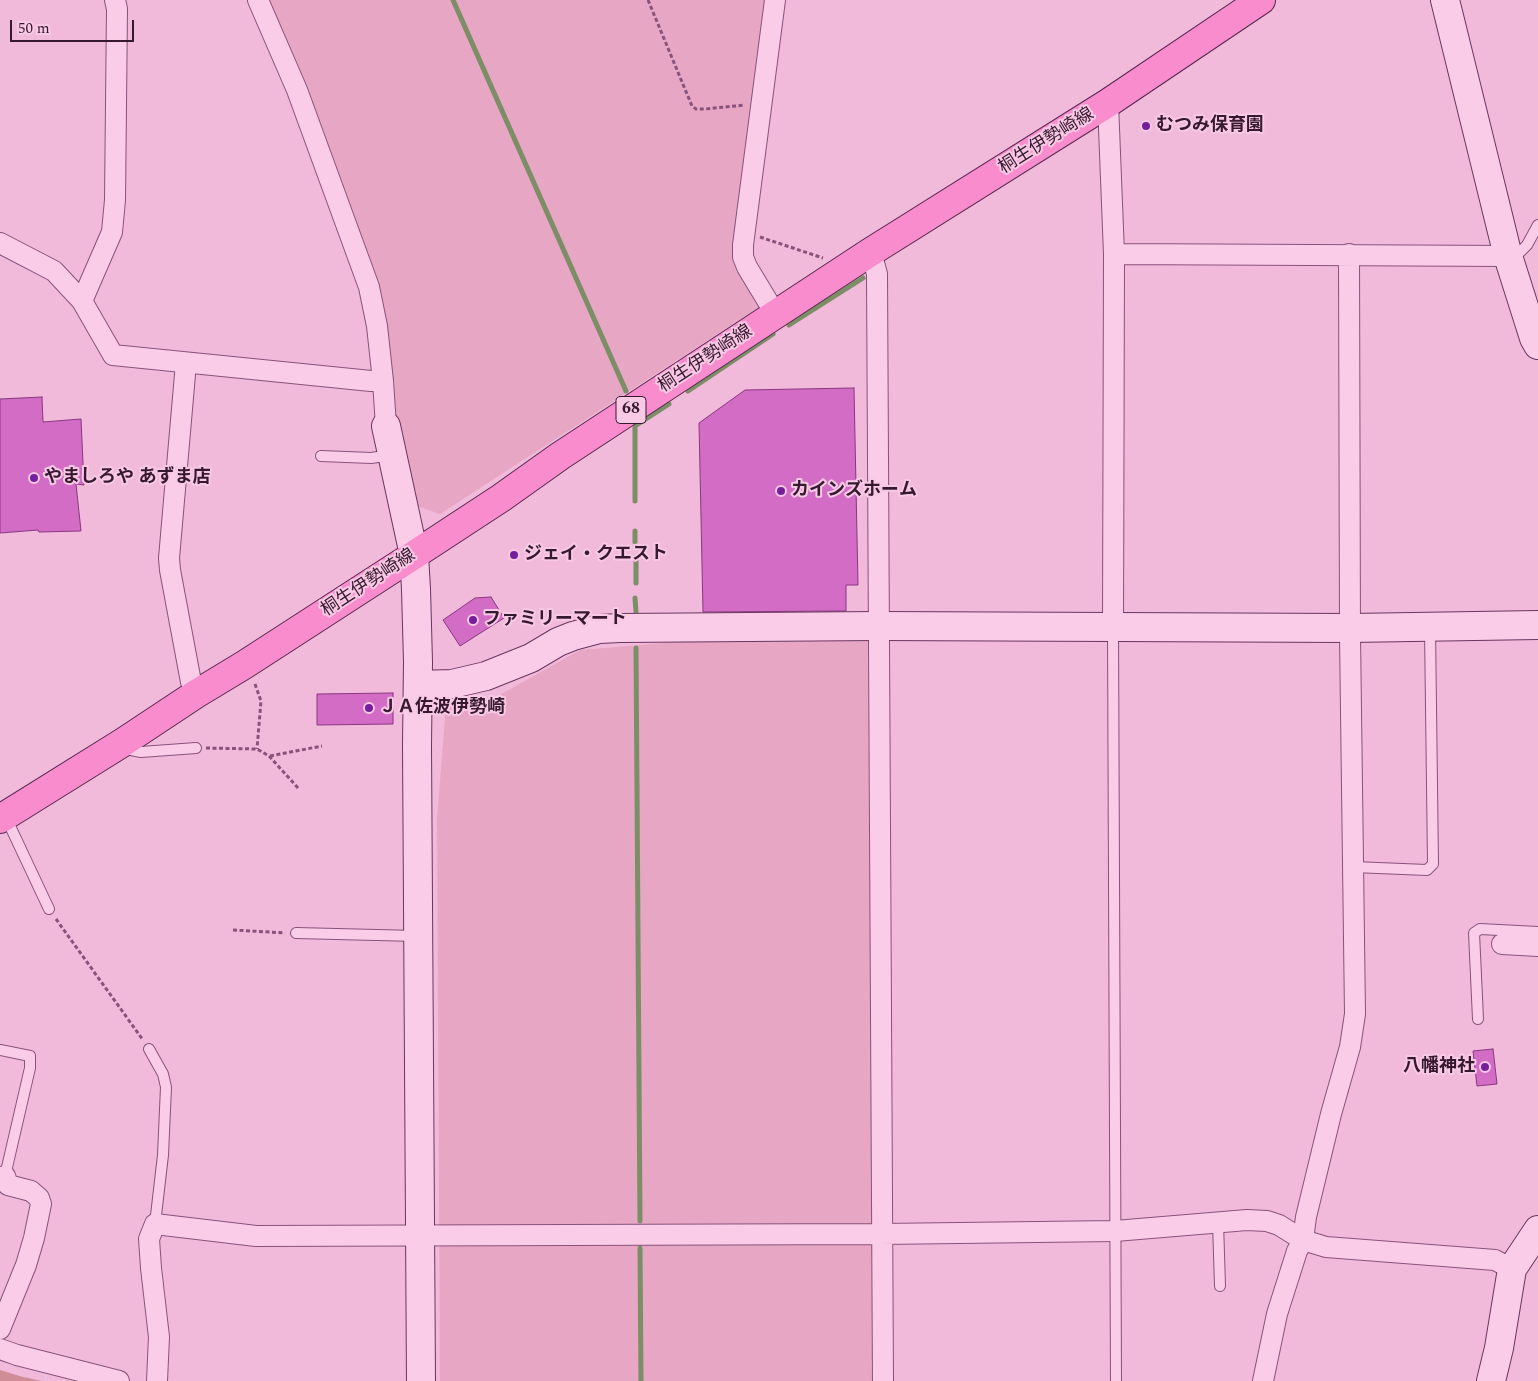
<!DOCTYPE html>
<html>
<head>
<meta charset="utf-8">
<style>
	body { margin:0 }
	#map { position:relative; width:1538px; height:1381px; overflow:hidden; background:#f1b9da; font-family:Spectral,serif }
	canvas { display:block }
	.scale { position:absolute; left:10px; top:20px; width:124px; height:22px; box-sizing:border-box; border:2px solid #361930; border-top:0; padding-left:6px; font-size:15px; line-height:18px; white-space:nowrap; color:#361930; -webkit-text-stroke:4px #f8c9e4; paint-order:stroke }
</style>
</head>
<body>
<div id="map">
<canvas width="1538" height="1381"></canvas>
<div class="scale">50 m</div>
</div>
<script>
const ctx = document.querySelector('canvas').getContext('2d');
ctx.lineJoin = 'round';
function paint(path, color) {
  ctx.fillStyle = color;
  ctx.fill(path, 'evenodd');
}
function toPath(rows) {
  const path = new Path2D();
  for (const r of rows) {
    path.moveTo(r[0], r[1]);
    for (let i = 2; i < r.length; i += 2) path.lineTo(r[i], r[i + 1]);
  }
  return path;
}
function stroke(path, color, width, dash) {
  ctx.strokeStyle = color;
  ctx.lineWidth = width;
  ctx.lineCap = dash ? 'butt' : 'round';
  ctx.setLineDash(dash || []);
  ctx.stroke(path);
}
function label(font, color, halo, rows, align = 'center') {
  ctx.font = font + ' Spectral,"Noto Sans JP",serif';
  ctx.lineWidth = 4;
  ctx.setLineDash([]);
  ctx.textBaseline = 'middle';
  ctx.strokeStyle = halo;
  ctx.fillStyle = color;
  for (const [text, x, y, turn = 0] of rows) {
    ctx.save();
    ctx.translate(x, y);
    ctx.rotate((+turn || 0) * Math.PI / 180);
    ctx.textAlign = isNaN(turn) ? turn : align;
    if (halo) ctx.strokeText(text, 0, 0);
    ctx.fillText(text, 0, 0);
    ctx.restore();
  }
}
paint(toPath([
	[262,0,768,0,734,255,759,307,440,514,417,506,392,417,387,362],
	[868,641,877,1381,440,1381,437,818,446,706,498,696,580,650,676,642]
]), '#e7a6c3');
paint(toPath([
	[0,1370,23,1377,42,1381,0,1381]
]), '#cf8d98');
stroke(toPath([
	[453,0,626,391],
	[789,325,863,278],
	[688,391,773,334],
	[635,501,635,426,669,404],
	[635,531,635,542],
	[636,557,636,583],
	[635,598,636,612],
	[636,648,640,1221],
	[640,1248,641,1381]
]), '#7b8e66', 5);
const building = toPath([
	[854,388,858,585,846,585,846,611,703,612,699,423,745,390,854,388],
	[42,397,43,422,81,419,84,485,76,484,81,531,39,532,38,530,0,533,0,399,42,397],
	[491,597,504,618,460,646,443,620,475,598,491,597],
	[393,693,393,724,317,725,317,694,393,693],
	[1493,1049,1497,1084,1477,1086,1473,1051,1493,1049]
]);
paint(building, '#d26cc5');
stroke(building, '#893780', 1);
const lane = toPath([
	[1509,255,1520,252,1527,245,1538,225],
	[321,456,371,458,392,455],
	[1113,627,1116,1381],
	[124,745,131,750,141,752,196,748],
	[4,818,10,826,49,909],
	[1353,867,1427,870,1433,864,1430,628],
	[296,933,417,936],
	[1478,1019,1474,933,1480,929,1538,932],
	[149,1049,163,1074,166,1087,163,1155,155,1224],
	[0,1050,30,1056,30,1068,5,1176],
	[1218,1222,1220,1286]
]);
const street = toPath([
	[258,0,297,90,369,287,377,326,383,381,386,426],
	[775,0,743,245,743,257,747,267,776,315],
	[1108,103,1114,254,1113,627],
	[0,243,54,271,82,301,113,355,371,381,383,381],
	[869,253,874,263,877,274,883,1381],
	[1114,254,1508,256],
	[82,301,112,232,115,200,117,9,115,0],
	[186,363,169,558,170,570,191,682,196,694],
	[1502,944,1538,946],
	[0,1329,26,1265,34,1238,41,1204,39,1198,31,1191,8,1185,5,1176],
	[0,1349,17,1355,119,1381],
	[157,1381,159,1337,151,1268,149,1239,155,1224,256,1236,881,1234,1115,1231,1247,1220,1267,1221,1279,1225,1303,1240,1326,1247,1495,1260,1512,1269],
	[1263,1381,1277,1314,1297,1251,1303,1240,1306,1217,1331,1114,1350,1047,1355,1014,1350,635,1349,254]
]);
const secondary = toPath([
	[1445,0,1508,256,1534,338,1538,345],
	[386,426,414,555,416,589,418,662,417,745,421,1381],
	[418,685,452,684,486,676,531,658,558,642,573,636,599,629,620,628,879,626,1350,628,1538,625],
	[1491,1381,1499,1348,1512,1269,1538,1230]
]);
const primary = toPath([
	[0,819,122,743,196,694,244,665,414,555,501,498,560,456,869,253,1108,103,1261,0]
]);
stroke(lane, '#88537b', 12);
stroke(street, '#88537b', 22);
stroke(secondary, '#69365f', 30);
stroke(primary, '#55284d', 30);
stroke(toPath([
	[648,0,692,106,696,109,705,109,745,105],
	[760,237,823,258],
	[255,684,261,701,257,749],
	[206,748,257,749,269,756,299,789],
	[270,756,322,746],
	[56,919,143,1040],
	[233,930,285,933]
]), '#88537b', 3, [4, 2.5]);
stroke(lane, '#fbcce8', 10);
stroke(street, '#fbcce8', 20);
stroke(secondary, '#fbcce8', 28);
stroke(primary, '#f98ccd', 28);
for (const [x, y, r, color] of [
	[1146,126,5,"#761f9b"],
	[34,478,5,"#761f9b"],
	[781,491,5,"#761f9b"],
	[514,555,5,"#761f9b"],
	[473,620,5,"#761f9b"],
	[369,708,5,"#761f9b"],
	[1485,1067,5,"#761f9b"]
]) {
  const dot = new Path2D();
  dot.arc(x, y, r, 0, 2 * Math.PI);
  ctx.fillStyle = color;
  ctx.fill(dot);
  stroke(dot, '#f8c9e4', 2);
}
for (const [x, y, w] of [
	[631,410,30]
]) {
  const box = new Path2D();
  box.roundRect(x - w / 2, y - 13.5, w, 27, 4);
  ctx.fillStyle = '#f8c9e4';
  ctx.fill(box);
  stroke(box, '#361930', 1);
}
label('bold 16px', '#361930', null, [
	["68",631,410]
]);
label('bold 18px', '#361930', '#f8c9e4', [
	["むつみ保育園",1156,126],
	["やましろや あずま店",44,478],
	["カインズホーム",791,491],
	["ジェイ・クエスト",524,555],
	["ファミリーマート",483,620],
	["ＪＡ佐波伊勢崎",379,708],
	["八幡神社",1475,1067,"right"]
], 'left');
label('18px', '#361930', '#f8c9e4', [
	["桐生伊勢崎線",1047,142,-32],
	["桐生伊勢崎線",706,360,-33],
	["桐生伊勢崎線",369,584,-33]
]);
</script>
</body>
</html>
